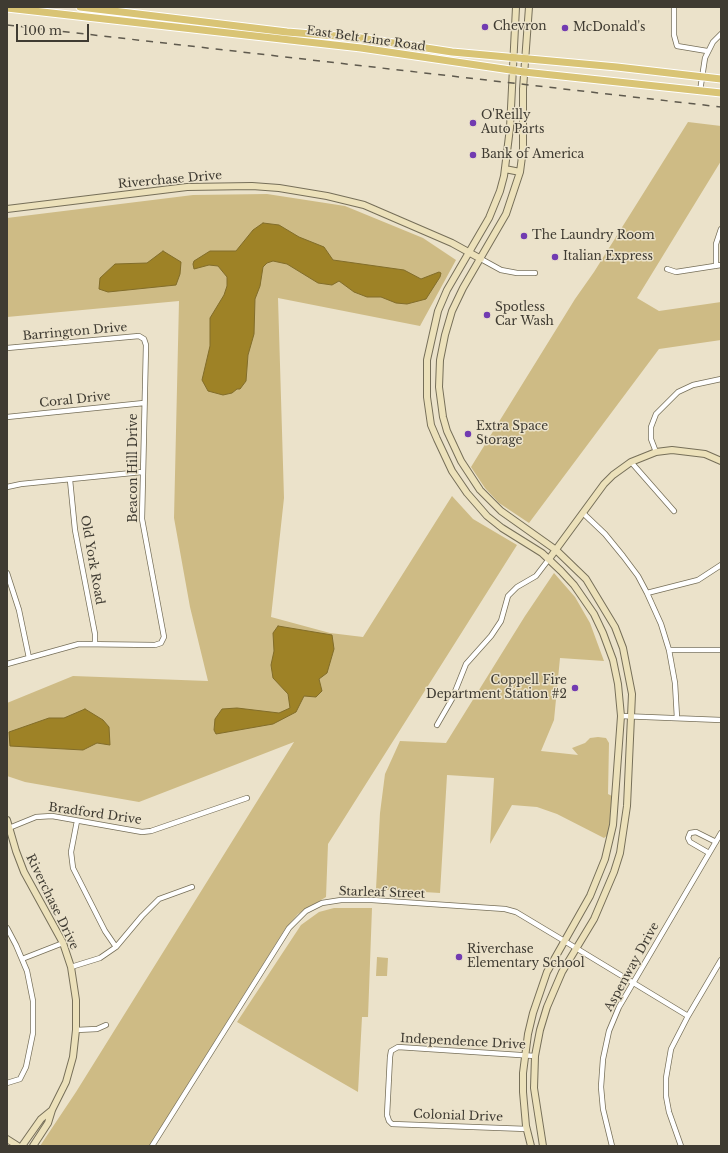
<!DOCTYPE html>
<html>
<head>
<meta charset="utf-8">
<style>
	body { margin:0 }
	#map { position:relative; width:728px; height:1153px; overflow:hidden; background:#ebe2ca; font-family:"Libre Baskerville",serif }
	canvas { display:block }
	.frame { position:absolute; inset:0; border:8px solid #3f3b32; pointer-events:none }
	.scale { position:absolute; left:16px; top:24px; width:73px; height:18px; box-sizing:border-box; border:2px solid #3f3b32; border-top:0; padding-left:5px; font-size:12px; line-height:14px; white-space:nowrap; color:#3f3b32; -webkit-text-stroke:3px #ebe2ca; paint-order:stroke }
</style>
</head>
<body>
<div id="map">
<canvas width="728" height="1153"></canvas>
<div class="frame"></div>
<div class="scale">100 m</div>
</div>
<script>
const ctx = document.querySelector('canvas').getContext('2d');
ctx.lineJoin = 'round';
function paint(path, color) {
  ctx.fillStyle = color;
  ctx.fill(path, 'evenodd');
}
function toPath(rows) {
  const path = new Path2D();
  for (const r of rows) {
    path.moveTo(r[0], r[1]);
    for (let i = 2; i < r.length; i += 2) path.lineTo(r[i], r[i + 1]);
  }
  return path;
}
function stroke(path, color, width, dash) {
  ctx.strokeStyle = color;
  ctx.lineWidth = width;
  ctx.lineCap = dash ? 'butt' : 'round';
  ctx.setLineDash(dash || []);
  ctx.stroke(path);
}
function label(font, color, halo, rows, align = 'center') {
  ctx.font = font + ' "Libre Baskerville",serif';
  ctx.lineWidth = 3;
  ctx.setLineDash([]);
  ctx.textBaseline = 'middle';
  ctx.strokeStyle = halo;
  ctx.fillStyle = color;
  for (const [text, x, y, turn = 0] of rows) {
    ctx.save();
    ctx.translate(x, y);
    ctx.rotate((+turn || 0) * Math.PI / 180);
    ctx.textAlign = isNaN(turn) ? turn : align;
    if (halo) ctx.strokeText(text, 0, 0);
    ctx.fillText(text, 0, 0);
    ctx.restore();
  }
}
paint(toPath([
	[688,122,721,126,721,161,637,298,659,311,721,302,721,340,659,349,529,523,499,503,485,488,471,467,575,299,594,272],
	[267,194,345,206,423,238,456,260,420,326,278,298,284,498,271,617,330,633,363,637,452,496,473,519,517,545,328,844,326,897,298,914,285,929,149,1146,40,1146,76,1092,294,742,139,802,25,782,7,776,7,703,73,676,208,681,190,607,174,518,179,301,7,317,7,218,193,195],
	[554,573,575,597,590,623,604,661,560,658,554,720,541,751,578,755,572,748,585,743,590,738,598,737,606,738,609,743,608,794,612,796,609,834,604,838,557,814,537,807,512,805,490,844,494,778,447,775,440,893,376,889,380,813,385,774,400,741,446,743,525,616],
	[334,908,372,908,368,1017,362,1017,358,1092,237,1022,301,925,319,912],
	[377,957,388,958,387,976,376,976]
]), '#cebb85');
const water = toPath([
	[263,223,279,225,299,237,324,247,333,260,404,270,421,279,439,272,441,273,440,277,426,299,407,304,396,303,381,297,367,297,354,292,339,281,332,285,318,283,287,264,273,261,267,263,263,267,260,286,255,299,254,334,248,355,246,381,240,389,237,389,232,393,223,395,208,391,202,380,210,346,210,318,224,295,227,286,227,277,218,266,209,265,194,269,193,264,194,261,210,251,236,251,253,230,263,223],
	[163,251,181,262,180,274,176,285,108,292,99,289,100,278,115,264,147,263,163,251],
	[278,626,332,635,334,649,327,673,319,679,322,691,316,697,304,696,296,712,273,724,216,734,214,730,215,719,222,709,237,708,279,713,290,708,288,694,273,678,271,665,274,651,273,633,278,626],
	[85,709,103,720,109,727,110,745,97,743,83,750,10,746,9,732,49,718,64,718,85,709]
]);
paint(water, '#9e8226');
stroke(water, '#826d2a', 1);
const street = toPath([
	[674,7,674,35,677,46,707,51],
	[700,91,705,58,713,42,721,34],
	[481,259,501,270,517,273,535,273],
	[716,266,716,244,721,229],
	[667,269,676,272,721,265],
	[7,348,139,336,144,339,146,345,142,519,164,637,161,643,155,645,79,644,7,664],
	[7,417,144,403],
	[656,452,651,439,651,427,656,414,678,392,693,385,721,379],
	[631,462,674,511],
	[70,480,75,530,95,634,95,644],
	[7,487,21,484,142,472],
	[584,514,605,534,623,556,638,576,647,593,661,624,669,650,675,683,677,718],
	[7,573,19,610,29,658],
	[647,593,698,580,721,565],
	[669,650,721,650],
	[621,716,721,720],
	[437,725,452,699,466,664,491,636,501,621,508,596,517,587,536,576,549,559],
	[77,821,71,852,73,868,105,931,116,947],
	[9,828,36,817,52,816,142,832,151,831,247,798],
	[709,853,690,842,688,838,690,833,696,832,716,842],
	[7,928,16,945,27,971,33,1001,33,1033,26,1067,20,1079,7,1083],
	[22,959,63,943],
	[71,967,100,958,116,947,142,916,159,899,192,887],
	[76,1030,97,1029,106,1025],
	[527,1129,392,1124,389,1121,387,1115,390,1057,391,1051,398,1047,535,1056],
	[152,1146,289,928,306,911,322,903,341,900,372,900,505,909,516,912,566,942,688,1016],
	[612,1146,603,1109,601,1087,603,1059,609,1031,619,1007,721,833],
	[681,1146,669,1112,666,1096,666,1078,671,1049,688,1016,721,960]
]);
const secondary = toPath([
	[516,7,510,128,504,176,500,191,489,218,447,290,438,311,427,360,427,397,431,425,437,439,452,471,467,493,487,516,502,528,542,553,561,571,574,585,594,614,603,633,613,660,618,684,621,716,613,825,605,859,590,896,547,972,533,1013,528,1034,523,1073,523,1092,526,1126,531,1146],
	[529,7,523,89,523,149,520,172,506,214,463,288,452,311,445,335,440,360,439,387,443,417,447,431,461,461,480,490,501,511,556,550,586,579,615,627,623,648,632,694,627,806,620,853,614,872,594,919,562,972,547,1007,540,1030,535,1056,534,1088,543,1146],
	[505,169,520,172],
	[7,209,187,187,252,186,279,188,327,196,364,205,452,243,481,259],
	[549,559,604,484,613,475,631,462,656,452,672,450,705,454,721,461],
	[7,820,16,851,24,872,63,943,71,967,76,1000,76,1030,73,1057,66,1082,52,1110,48,1123,33,1146],
	[7,1139,18,1146],
	[22,1146,41,1119,52,1110]
]);
const primary = toPath([
	[80,7,287,32,361,38,452,52,617,67,721,79],
	[7,8,361,48,524,72,721,93]
]);
stroke(street, '#766f59', 6);
stroke(secondary, '#766f59', 8);
stroke(primary, '#fff', 9);
stroke(street, '#fff', 4.5);
stroke(secondary, '#ece1ba', 6);
stroke(primary, '#d9c475', 7);
stroke(toPath([
	[7,25,721,107]
]), '#5f5a4e', 1.5, [7, 7]);
for (const [x, y, r, color] of [
	[485,27,4,"#723bb1"],
	[565,28,4,"#723bb1"],
	[473,123,4,"#723bb1"],
	[473,155,4,"#723bb1"],
	[524,236,4,"#723bb1"],
	[555,257,4,"#723bb1"],
	[487,315,4,"#723bb1"],
	[468,434,4,"#723bb1"],
	[575,688,4,"#723bb1"],
	[459,957,4,"#723bb1"]
]) {
  const dot = new Path2D();
  dot.arc(x, y, r, 0, 2 * Math.PI);
  ctx.fillStyle = color;
  ctx.fill(dot);
  stroke(dot, '#ebe2ca', 1.5);
}
label('12px', '#3f3b32', '#ebe2ca', [
	["Chevron",493,27],
	["McDonald's",573,28],
	["O'Reilly",481,116],
	["Auto Parts",481,130],
	["Bank of America",481,155],
	["The Laundry Room",532,236],
	["Italian Express",563,257],
	["Spotless",495,308],
	["Car Wash",495,322],
	["Extra Space",476,427],
	["Storage",476,441],
	["Coppell Fire",567,681,"right"],
	["Department Station #2",567,695,"right"],
	["Riverchase",467,950],
	["Elementary School",467,964]
], 'left');
label('12px', '#3f3b32', '#ebe2ca', [
	["East Belt Line Road",366,39,8],
	["Riverchase Drive",170,180,-5],
	["Barrington Drive",75,332,-5],
	["Coral Drive",75,400,-6],
	["Beacon Hill Drive",134,468,-90],
	["Old York Road",92,560,80],
	["Bradford Drive",95,814,8],
	["Starleaf Street",382,893,2],
	["Riverchase Drive",52,902,64],
	["Aspenway Drive",632,967,-61],
	["Independence Drive",463,1042,3],
	["Colonial Drive",458,1116,2]
]);
</script>
</body>
</html>
